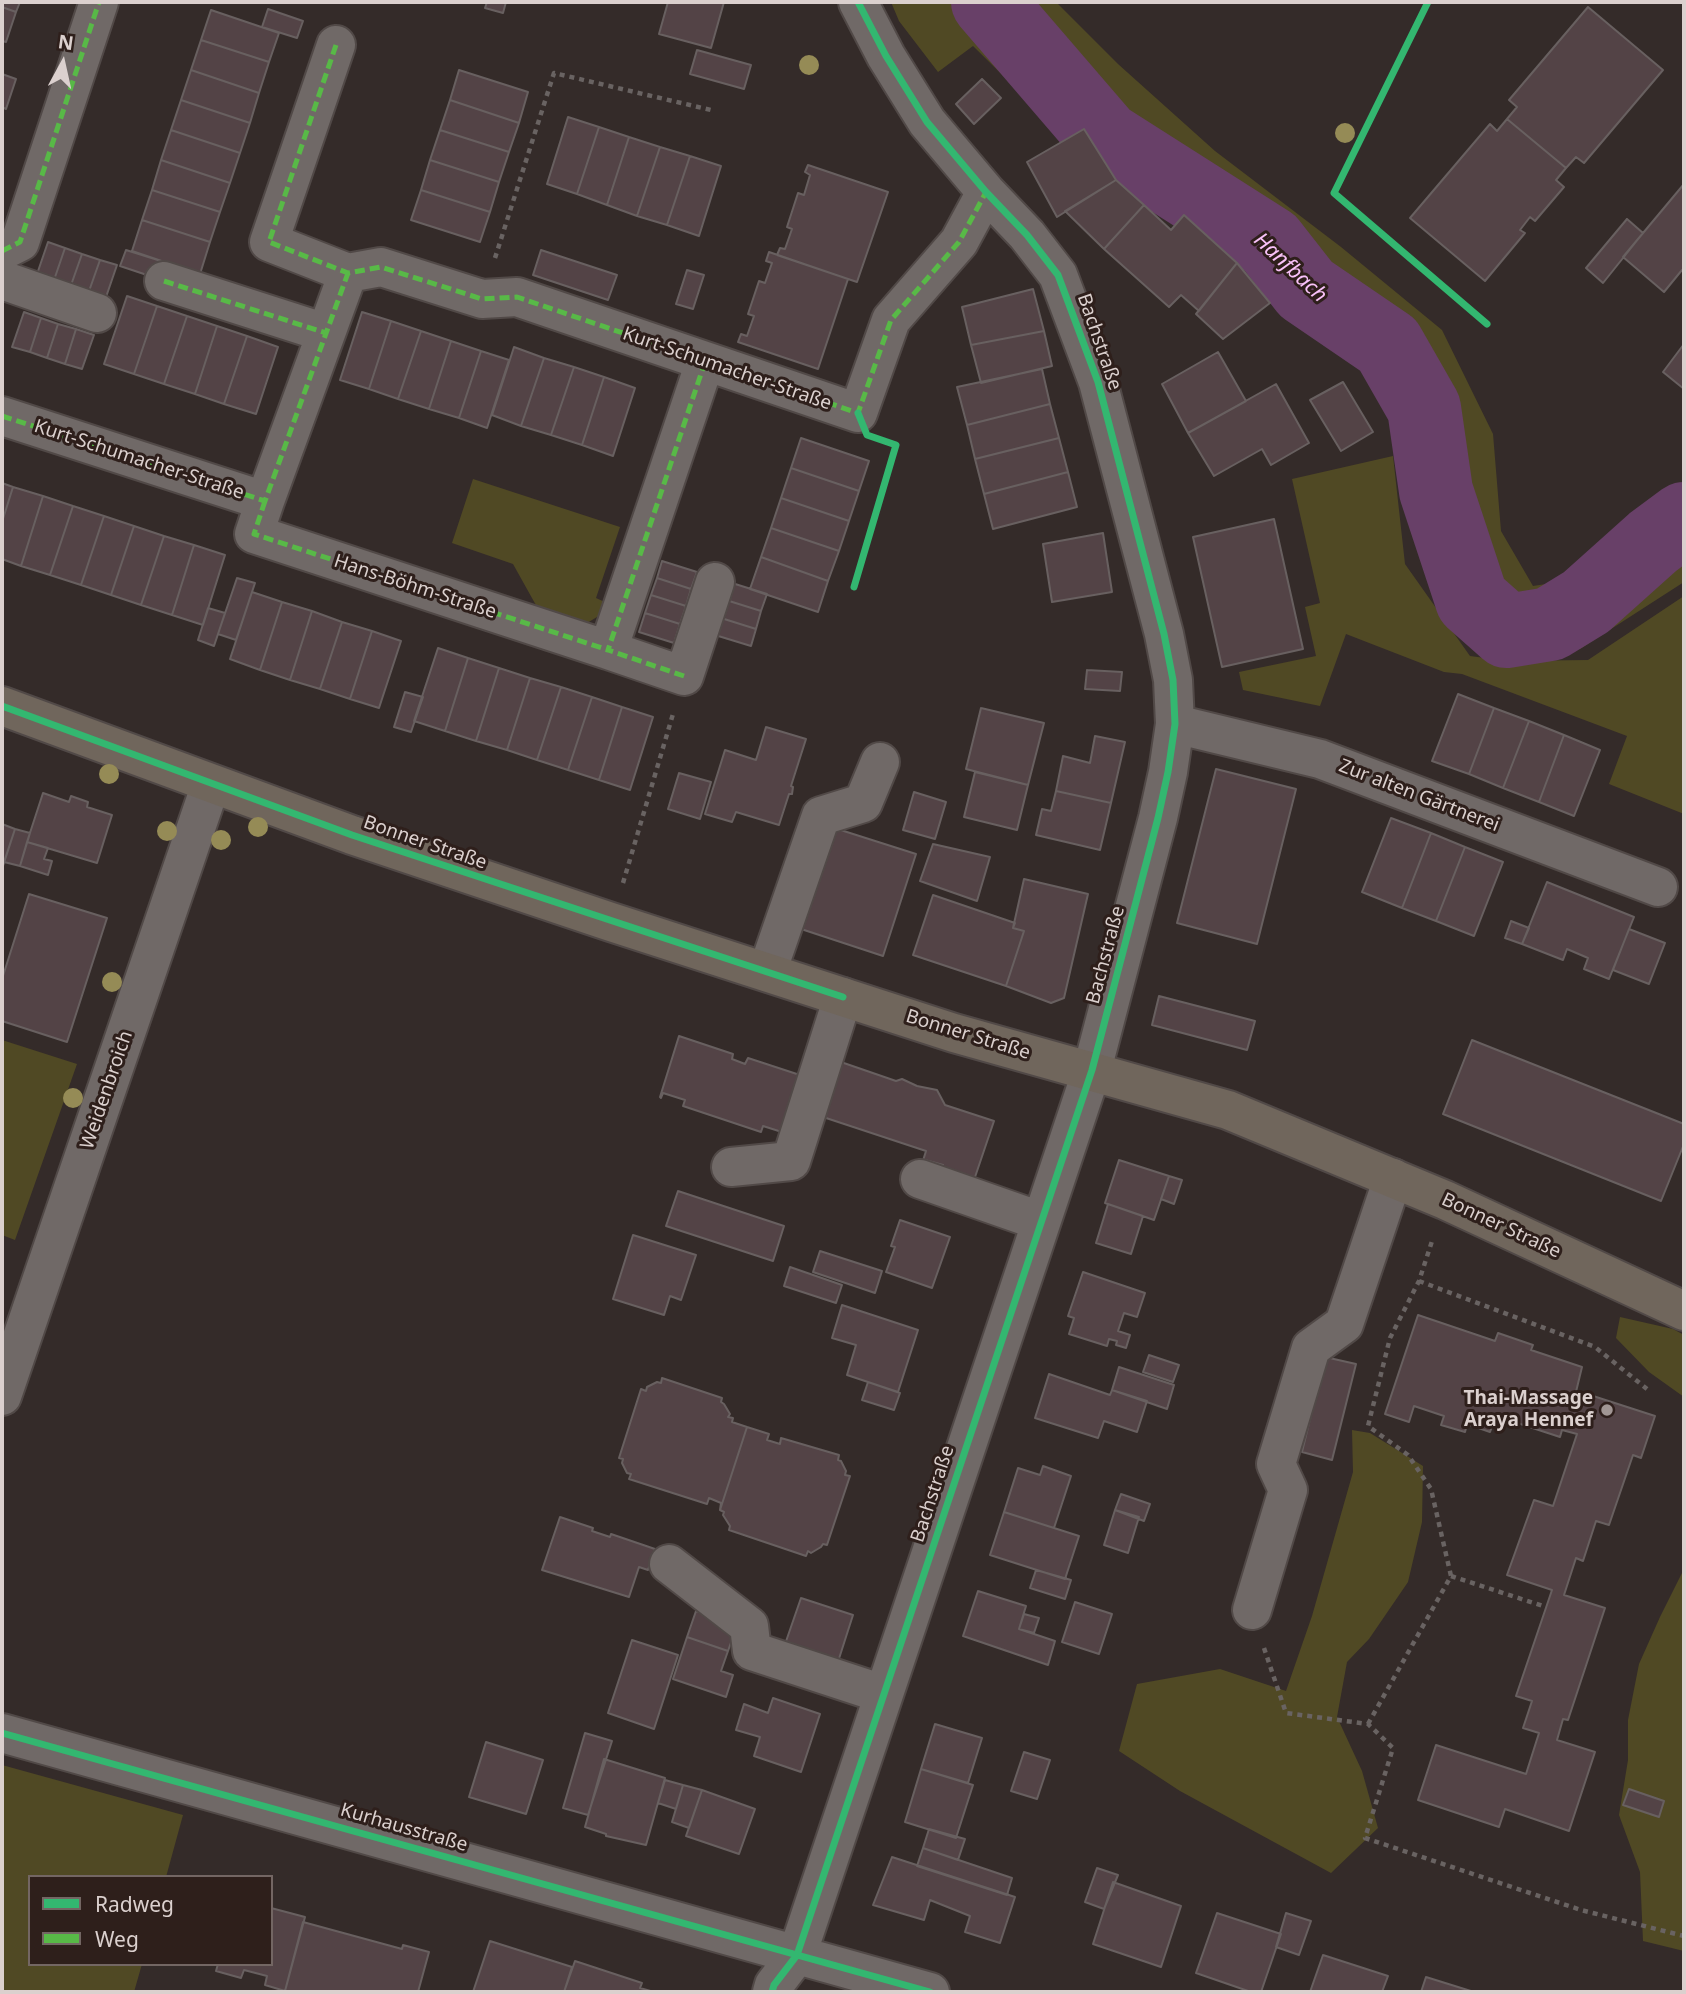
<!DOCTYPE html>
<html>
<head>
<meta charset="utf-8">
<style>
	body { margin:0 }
	#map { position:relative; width:1686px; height:1994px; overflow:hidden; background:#342b29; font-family:"Noto Sans",sans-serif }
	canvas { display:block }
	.frame { position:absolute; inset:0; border:4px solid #dbd0ce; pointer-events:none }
	.legend { position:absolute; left:28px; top:1875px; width:245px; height:91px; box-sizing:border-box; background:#2e1f1b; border:2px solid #736663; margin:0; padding:9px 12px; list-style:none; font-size:21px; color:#dbd0ce }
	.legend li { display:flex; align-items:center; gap:14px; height:35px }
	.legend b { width:35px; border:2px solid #736663 }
	.north { position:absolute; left:28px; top:28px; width:70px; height:70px; -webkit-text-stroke:5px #2e1f1b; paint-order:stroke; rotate:8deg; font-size:19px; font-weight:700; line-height:28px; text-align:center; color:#dbd0ce }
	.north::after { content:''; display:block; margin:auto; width:24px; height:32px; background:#dbd0ce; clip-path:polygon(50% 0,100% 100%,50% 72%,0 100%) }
</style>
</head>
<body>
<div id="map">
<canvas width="1686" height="1994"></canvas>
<div class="frame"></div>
<ul class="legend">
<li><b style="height:9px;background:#33b770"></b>Radweg</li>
<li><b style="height:9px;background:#58b947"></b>Weg</li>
</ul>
<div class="north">N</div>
</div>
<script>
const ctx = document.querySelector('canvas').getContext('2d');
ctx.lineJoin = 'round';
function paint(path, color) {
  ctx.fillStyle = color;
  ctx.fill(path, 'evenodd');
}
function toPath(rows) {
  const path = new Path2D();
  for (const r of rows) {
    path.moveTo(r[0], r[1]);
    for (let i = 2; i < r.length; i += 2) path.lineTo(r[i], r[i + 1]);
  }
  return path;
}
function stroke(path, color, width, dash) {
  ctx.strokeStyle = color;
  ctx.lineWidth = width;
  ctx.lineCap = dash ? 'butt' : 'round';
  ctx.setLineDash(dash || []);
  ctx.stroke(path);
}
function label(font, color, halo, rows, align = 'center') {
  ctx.font = font + ' "Noto Sans",sans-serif';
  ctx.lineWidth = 6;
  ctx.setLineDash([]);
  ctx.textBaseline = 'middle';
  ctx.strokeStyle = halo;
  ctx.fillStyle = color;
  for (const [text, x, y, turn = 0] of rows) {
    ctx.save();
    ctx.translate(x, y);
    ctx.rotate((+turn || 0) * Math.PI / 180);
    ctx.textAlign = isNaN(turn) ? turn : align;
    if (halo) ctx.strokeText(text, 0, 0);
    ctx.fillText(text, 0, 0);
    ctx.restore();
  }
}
paint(toPath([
	[891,2,1056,2,1118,64,1215,151,1341,247,1442,330,1493,434,1501,531,1533,586,1585,578,1654,512,1684,503,1684,582,1580,649,1488,652,1420,558,1414,407,1357,312,1290,240,1098,105,1046,118,973,46,938,72,899,21],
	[1393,456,1405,564,1470,656,1508,661,1588,660,1684,596,1684,814,1609,784,1627,736,1462,674,1444,672,1346,634,1320,706,1243,690,1239,672,1316,656,1305,607,1320,603,1292,479],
	[473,479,620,527,596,598,609,604,597,617,582,626,537,607,513,564,452,543],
	[2,1040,77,1064,15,1240,2,1235],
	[1620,1317,1673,1329,1684,1335,1684,1397,1649,1372,1616,1338],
	[1352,1430,1370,1433,1423,1466,1422,1522,1408,1582,1369,1639,1347,1662,1337,1717,1362,1771,1378,1828,1331,1873,1180,1791,1119,1751,1137,1684,1220,1669,1286,1691,1312,1616,1353,1472],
	[1684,1569,1684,1951,1643,1941,1640,1872,1619,1815,1628,1760,1628,1720,1639,1664,1660,1617],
	[2,1765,183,1815,166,1877,30,1877,30,1964,142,1964,134,1992,2,1992]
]), '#504924');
stroke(toPath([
	[988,2,1105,138,1270,243,1306,289,1388,345,1424,408,1436,491,1472,600,1507,631,1550,624,1586,602,1653,542,1684,519]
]), '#684068', 74);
const building = toPath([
	[2,2,20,2,16,12,2,7,2,2],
	[487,2,506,2,503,13,485,8,487,2],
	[668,2,724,2,711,48,659,34,668,2],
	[2,7,16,12,6,42,2,41,2,7],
	[1588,7,1663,70,1584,163,1576,157,1566,168,1507,119,1517,107,1509,100,1588,7],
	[268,9,303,21,297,38,262,27,268,9],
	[211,10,279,33,269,62,201,40,211,10],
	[201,40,269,62,259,93,191,70,201,40],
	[697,50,751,65,744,89,690,74,697,50],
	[191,70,259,93,250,123,181,100,191,70],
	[459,70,528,92,519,123,450,100,459,70],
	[2,74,16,79,6,109,2,107,2,74],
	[982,79,1001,98,974,124,956,104,982,79],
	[181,100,250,123,240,153,171,130,181,100],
	[450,100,519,123,509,152,440,130,450,100],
	[568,117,599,127,577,194,547,184,568,117],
	[1507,119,1566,168,1556,180,1564,187,1535,221,1530,217,1520,230,1525,233,1485,281,1410,218,1490,124,1497,131,1507,119],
	[599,127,629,137,607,205,577,194,599,127],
	[1084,129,1116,180,1057,217,1027,162,1084,129],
	[171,130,240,153,230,183,161,160,171,130],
	[440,130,509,152,499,182,430,160,440,130],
	[629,137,660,147,637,216,607,205,629,137],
	[660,147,690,156,667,225,637,216,660,147],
	[690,156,721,166,699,236,667,225,690,156],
	[161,160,230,183,220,212,152,190,161,160],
	[430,160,499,182,490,212,421,190,430,160],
	[808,165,888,192,857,282,777,255,780,248,785,249,792,229,787,227,798,193,804,195,810,175,805,172,808,165],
	[1116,180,1144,205,1104,249,1065,211,1116,180],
	[1684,184,1684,272,1682,270,1664,292,1623,257,1684,184],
	[152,190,220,212,210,242,142,220,152,190],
	[421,190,490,212,480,242,411,220,421,190],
	[1144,205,1171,230,1184,215,1237,263,1199,311,1181,295,1169,307,1104,249,1144,205],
	[1627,219,1643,233,1603,283,1586,268,1627,219],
	[142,220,210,242,200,274,132,251,142,220],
	[48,242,65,248,53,283,36,277,48,242],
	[65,248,82,254,70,288,53,283,65,248],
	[126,250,161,261,156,278,120,266,126,250],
	[541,250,617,275,608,300,533,275,541,250],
	[769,252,848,279,818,369,738,342,741,334,747,336,754,316,748,314,759,281,765,283,772,263,766,261,769,252],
	[82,254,100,260,88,294,70,288,82,254],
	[100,260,117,265,105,300,88,294,100,260],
	[1237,263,1270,303,1223,339,1196,314,1237,263],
	[687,270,704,275,693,309,676,304,687,270],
	[1033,289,1044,331,971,345,962,307,1033,289],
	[127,296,157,306,134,374,104,364,127,296],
	[157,306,187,316,164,384,134,374,157,306],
	[24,312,41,318,30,352,12,347,24,312],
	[362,312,391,321,369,389,340,380,362,312],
	[187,316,217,326,195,394,164,384,187,316],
	[41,318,58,324,47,358,30,352,41,318],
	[391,321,421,331,398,399,369,389,391,321],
	[58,324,76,329,65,364,47,358,58,324],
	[217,326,247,336,224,404,195,394,217,326],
	[76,329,94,335,82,369,65,364,76,329],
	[421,331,451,341,429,409,398,399,421,331],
	[1044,331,1052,366,981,383,971,345,1044,331],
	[247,336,278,347,256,414,224,404,247,336],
	[451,341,481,351,459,418,429,409,451,341],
	[1684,344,1684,389,1663,372,1684,344],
	[514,347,544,358,521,426,492,415,514,347],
	[481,351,509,360,487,428,459,418,481,351],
	[1218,352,1246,401,1188,433,1162,384,1218,352],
	[544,358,574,367,551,435,521,426,544,358],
	[574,367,604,377,582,445,551,435,574,367],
	[1042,369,1050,404,967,425,957,387,1042,369],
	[604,377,635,388,613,456,582,445,604,377],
	[1343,382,1373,432,1341,451,1310,400,1343,382],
	[1276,384,1309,443,1271,465,1262,449,1214,476,1188,433,1276,384],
	[1050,404,1059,438,975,459,967,425,1050,404],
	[801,438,869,461,859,491,791,468,801,438],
	[1059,438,1068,472,984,494,975,459,1059,438],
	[791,468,859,491,849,521,781,498,791,468],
	[1068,472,1077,507,993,529,984,494,1068,472],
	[2,483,13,487,2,522,2,483],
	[13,487,43,496,21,566,2,559,2,522,13,487],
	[43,496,73,506,50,575,21,566,43,496],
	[781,498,849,521,839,551,771,528,781,498],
	[73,506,104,516,81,585,50,575,73,506],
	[104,516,134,526,111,595,81,585,104,516],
	[1274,519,1303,649,1222,667,1193,537,1274,519],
	[134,526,164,536,141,605,111,595,134,526],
	[771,528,839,551,828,581,761,557,771,528],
	[1103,533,1112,592,1052,602,1043,544,1103,533],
	[164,536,194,545,172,615,141,605,164,536],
	[194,545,225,555,203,625,172,615,194,545],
	[761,557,828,581,818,612,750,589,761,557],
	[662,561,697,572,691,589,657,578,662,561],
	[237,578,255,583,236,640,218,634,237,578],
	[657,578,691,589,686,606,651,595,657,578],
	[732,583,767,594,761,611,726,600,732,583],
	[252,592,282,602,260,670,230,659,252,592],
	[651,595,686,606,680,624,645,613,651,595],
	[726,600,761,611,756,629,721,618,726,600],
	[282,602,312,611,290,680,260,670,282,602],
	[208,608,225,613,214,646,198,640,208,608],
	[312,611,342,622,320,689,290,680,312,611],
	[645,613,680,624,674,643,639,632,645,613],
	[721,618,756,629,751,646,715,635,721,618],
	[342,622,372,631,350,699,320,689,342,622],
	[372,631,401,641,379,708,350,699,372,631],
	[438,648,468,658,445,731,414,721,438,648],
	[468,658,499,668,476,741,445,731,468,658],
	[499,668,530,678,507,750,476,741,499,668],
	[1087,670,1122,672,1120,691,1085,689,1087,670],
	[530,678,561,687,537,760,507,750,530,678],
	[561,687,592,697,568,770,537,760,561,687],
	[405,692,423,697,411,732,394,727,405,692],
	[1458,694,1494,708,1469,774,1432,761,1458,694],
	[592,697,622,707,599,780,568,770,592,697],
	[622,707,653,717,630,790,599,780,622,707],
	[981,708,1044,723,1028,785,966,769,981,708],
	[1494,708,1529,721,1503,788,1469,774,1494,708],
	[1529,721,1564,735,1539,802,1503,788,1529,721],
	[766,727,806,739,791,786,793,787,792,794,789,794,779,825,736,812,732,822,705,814,725,750,756,760,766,727],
	[1564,735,1600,750,1574,816,1539,802,1564,735],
	[1095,736,1125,742,1111,803,1056,791,1063,756,1090,763,1095,736],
	[1216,769,1296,789,1257,944,1177,923,1216,769],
	[975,772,1028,785,1017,830,964,817,975,772],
	[679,773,711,782,700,819,668,809,679,773],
	[1056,791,1111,803,1100,850,1036,835,1042,809,1051,811,1056,791],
	[914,792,946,802,935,839,903,830,914,792],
	[43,793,69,802,71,796,88,802,87,807,112,815,97,863,27,842,43,793],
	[1391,818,1431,833,1402,908,1362,892,1391,818],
	[2,824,15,829,2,869,2,824],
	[828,826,916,854,883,956,795,927,828,826],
	[15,829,30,833,20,866,4,862,15,829],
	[1431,833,1465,847,1436,921,1402,908,1431,833],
	[27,842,48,848,44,859,52,861,48,875,20,866,27,842],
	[933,844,990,857,977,901,920,881,933,844],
	[1465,847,1503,862,1474,936,1436,921,1465,847],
	[1024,879,1088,894,1064,998,1051,1003,1006,986,1024,931,1013,928,1024,879],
	[1547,882,1634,917,1609,979,1584,969,1588,958,1567,949,1563,960,1522,944,1547,882],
	[29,894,107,918,67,1042,2,1021,2,979,29,894],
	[933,895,1015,923,1013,928,1024,931,1006,986,913,955,933,895],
	[1511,921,1529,928,1522,944,1505,938,1511,921],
	[1629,929,1665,943,1649,984,1613,970,1629,929],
	[1159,996,1255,1021,1247,1050,1152,1025,1159,996],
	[679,1036,733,1054,732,1059,745,1064,748,1058,806,1077,785,1133,763,1126,761,1132,683,1106,685,1100,663,1093,661,1098,660,1097,679,1036],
	[1472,1040,1684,1124,1684,1144,1661,1201,1443,1114,1472,1040],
	[838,1061,896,1081,902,1079,917,1086,937,1090,945,1105,994,1121,973,1183,940,1172,943,1165,925,1160,921,1167,926,1151,820,1116,838,1061],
	[1119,1160,1169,1176,1154,1220,1105,1203,1119,1160],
	[1169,1176,1182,1180,1174,1204,1161,1199,1169,1176],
	[678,1191,784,1226,773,1261,666,1226,678,1191],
	[1108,1204,1143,1216,1131,1254,1096,1243,1108,1204],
	[900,1220,950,1237,932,1288,886,1272,895,1247,891,1246,900,1220],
	[633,1235,696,1255,681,1300,670,1296,664,1315,613,1299,633,1235],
	[820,1251,882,1271,875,1293,813,1272,820,1251],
	[790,1267,842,1285,836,1303,784,1286,790,1267],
	[1083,1272,1145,1293,1137,1317,1124,1313,1118,1331,1130,1335,1126,1348,1116,1345,1117,1341,1109,1339,1107,1346,1069,1334,1074,1318,1068,1316,1083,1272],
	[842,1305,918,1330,898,1392,847,1375,856,1345,832,1338,842,1305],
	[1418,1315,1495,1341,1498,1333,1533,1345,1531,1350,1582,1367,1575,1396,1588,1401,1590,1395,1655,1416,1641,1458,1633,1455,1609,1525,1596,1521,1583,1561,1576,1558,1564,1595,1605,1608,1568,1720,1563,1719,1557,1740,1595,1752,1569,1831,1505,1809,1499,1827,1418,1800,1436,1745,1526,1774,1539,1733,1523,1728,1532,1701,1516,1696,1552,1590,1507,1575,1534,1500,1553,1506,1577,1434,1562,1430,1560,1437,1496,1416,1490,1432,1467,1424,1465,1432,1441,1425,1444,1416,1414,1406,1409,1422,1385,1414,1418,1315],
	[1149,1355,1179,1365,1173,1382,1143,1372,1149,1355],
	[1325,1357,1356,1364,1332,1460,1302,1452,1325,1357],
	[1119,1367,1174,1385,1167,1409,1112,1390,1119,1367],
	[1049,1374,1110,1395,1112,1390,1147,1401,1137,1432,1104,1421,1098,1438,1035,1418,1049,1374],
	[662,1378,722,1398,721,1402,724,1404,730,1414,728,1417,733,1418,732,1422,747,1427,720,1510,721,1503,709,1498,707,1504,629,1479,631,1474,627,1473,622,1463,623,1459,619,1458,641,1389,646,1391,647,1387,657,1382,661,1383,662,1378],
	[868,1382,900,1393,894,1410,862,1400,868,1382],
	[747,1427,769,1434,767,1440,780,1444,781,1438,839,1455,838,1460,841,1461,846,1471,845,1475,850,1476,827,1545,823,1544,821,1547,811,1553,808,1551,806,1556,729,1530,730,1526,723,1515,724,1512,720,1510,747,1427],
	[1043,1466,1071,1476,1054,1528,1004,1512,1018,1468,1040,1475,1043,1466],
	[1121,1494,1150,1504,1144,1521,1115,1510,1121,1494],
	[1115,1510,1139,1517,1128,1553,1104,1545,1115,1510],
	[1004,1512,1079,1536,1065,1579,990,1555,1004,1512],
	[560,1517,593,1528,592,1531,610,1537,611,1534,655,1549,648,1570,639,1567,629,1597,542,1570,560,1517],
	[1036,1570,1071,1580,1065,1599,1030,1588,1036,1570],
	[978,1591,1026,1606,1019,1629,1055,1641,1048,1665,963,1636,978,1591],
	[801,1598,853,1615,836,1668,783,1650,801,1598],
	[1075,1602,1112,1614,1099,1654,1062,1642,1075,1602],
	[696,1611,737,1625,728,1651,687,1637,696,1611],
	[1024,1614,1039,1618,1034,1633,1019,1629,1024,1614],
	[687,1637,728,1651,721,1671,733,1675,726,1697,673,1679,687,1637],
	[632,1640,678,1655,654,1729,608,1713,632,1640],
	[773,1698,820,1714,801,1772,754,1756,760,1737,736,1730,744,1704,768,1713,773,1698],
	[935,1724,982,1738,968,1783,921,1769,935,1724],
	[585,1733,612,1741,588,1815,563,1808,585,1733],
	[486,1742,543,1760,526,1814,469,1797,486,1742],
	[1024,1752,1050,1760,1037,1799,1011,1791,1024,1752],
	[604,1759,665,1778,646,1845,606,1836,606,1834,585,1827,604,1759],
	[921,1769,973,1785,956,1838,905,1822,921,1769],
	[665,1780,683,1785,676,1809,658,1803,665,1780],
	[683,1785,702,1790,689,1828,672,1822,683,1785],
	[1629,1789,1664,1801,1659,1817,1623,1805,1629,1789],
	[702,1790,755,1809,739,1854,686,1836,702,1790],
	[929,1829,965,1839,958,1860,923,1848,929,1829],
	[923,1848,1012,1878,1007,1895,917,1866,923,1848],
	[892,1857,1015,1897,1000,1943,965,1932,970,1916,930,1900,924,1920,873,1905,892,1857],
	[1097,1868,1118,1875,1104,1909,1085,1902,1097,1868],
	[1113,1882,1181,1906,1161,1967,1093,1944,1113,1882],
	[271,1908,305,1917,285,1991,265,1985,267,1976,244,1970,241,1978,216,1971,218,1964,271,1964,271,1908],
	[1217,1913,1281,1934,1261,1992,1251,1992,1196,1973,1217,1913],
	[1286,1913,1311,1921,1299,1955,1276,1947,1286,1913],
	[303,1922,402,1949,403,1945,429,1952,418,1992,285,1991,303,1922],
	[490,1941,572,1967,564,1992,473,1992,490,1941],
	[1323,1955,1388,1976,1382,1992,1310,1992,1323,1955],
	[575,1961,642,1983,640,1988,654,1992,564,1992,575,1961],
	[1426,1977,1474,1992,1421,1992,1426,1977]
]);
paint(building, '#534346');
stroke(building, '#686060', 2);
const minor = toPath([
	[336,45,269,242,348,273,381,267,482,299,517,297,858,413,891,320,959,242,986,192],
	[2,251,20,242,99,2],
	[2,280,97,313],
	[164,281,326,333],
	[705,362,608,650,684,676,715,582],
	[2,416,265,501,348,273],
	[265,501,254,534,608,650],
	[1175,724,1320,759,1658,887],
	[767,972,821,816,863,803,880,762],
	[731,1167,791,1161,843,997],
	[920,1179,1040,1221],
	[2,1396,211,784],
	[669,1564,749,1626,752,1651,883,1694],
	[1252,1610,1288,1490,1276,1464,1311,1348,1344,1324,1393,1178],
	[2,1733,930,1992],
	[772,1992,774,1985,797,1955,1092,1070,1158,818,1168,772,1175,724,1173,680,1164,634,1098,382,1058,275,1027,235,986,192,927,122,886,56,858,2]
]);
const major = toPath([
	[2,706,352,835,611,922,954,1033,1228,1110,1445,1200,1684,1311]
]);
stroke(minor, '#514947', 42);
stroke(major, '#514947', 42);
stroke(toPath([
	[495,258,554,73,711,110],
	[623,883,673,714],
	[1419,1281,1595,1347,1647,1389],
	[1451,1576,1546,1607],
	[1264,1648,1286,1713,1368,1724,1393,1748,1365,1838,1581,1910,1684,1936],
	[1368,1724,1451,1576,1431,1489,1408,1455,1368,1426,1390,1338,1419,1281,1433,1238]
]), '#696362', 4.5, [5, 5]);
stroke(minor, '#706967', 38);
stroke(major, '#70665c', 38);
stroke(toPath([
	[336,45,269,242,348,273,381,267,482,299,517,297,858,413,891,320,959,242,986,192],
	[2,251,20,242,99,2],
	[164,281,326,333],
	[2,416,265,501,348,273],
	[265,501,254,534,608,650],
	[684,676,608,650,705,362]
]), '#58b947', 5, [10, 5]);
stroke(toPath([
	[1428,2,1334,193,1487,324],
	[854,587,896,445,867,435,858,413],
	[2,706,352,835,843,997],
	[2,1733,930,1992],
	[772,1992,774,1985,797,1955,1092,1070,1158,818,1168,772,1175,724,1173,680,1164,634,1098,382,1058,275,1027,235,986,192,927,122,886,56,858,2]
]), '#33b770', 7);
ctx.fillStyle = '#958b56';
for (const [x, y] of [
	[809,65],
	[1345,133],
	[109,774],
	[258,827],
	[167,831],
	[221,840],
	[112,982],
	[73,1098]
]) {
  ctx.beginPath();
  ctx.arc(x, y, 10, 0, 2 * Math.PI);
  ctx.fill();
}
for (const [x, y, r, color] of [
	[1607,1410,7,"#a19694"]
]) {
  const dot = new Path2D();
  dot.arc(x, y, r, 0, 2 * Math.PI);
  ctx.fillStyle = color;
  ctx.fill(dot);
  stroke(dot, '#2e1f1b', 2.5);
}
label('19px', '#dbd0ce', '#2e1f1b', [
	["Bachstraße",1099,342,71],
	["Kurt-Schumacher-Straße",727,369,19],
	["Kurt-Schumacher-Straße",139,460,18],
	["Hans-Böhm-Straße",415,587,18],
	["Zur alten Gärtnerei",1419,796,21],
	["Bonner Straße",425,843,19],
	["Bachstraße",1106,955,-75],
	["Bonner Straße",968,1035,17],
	["Weidenbroich",107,1090,-71],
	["Bonner Straße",1501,1226,25],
	["Bachstraße",933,1494,-72],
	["Kurhausstraße",404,1828,16]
]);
label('bold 19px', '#dbd0ce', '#2e1f1b', [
	["Thai-Massage",1593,1399],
	["Araya Hennef",1593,1421]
], 'right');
label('italic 21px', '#f9c2f9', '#2e1f1b', [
	["Hanfbach",1290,268,43]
]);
</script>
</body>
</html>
